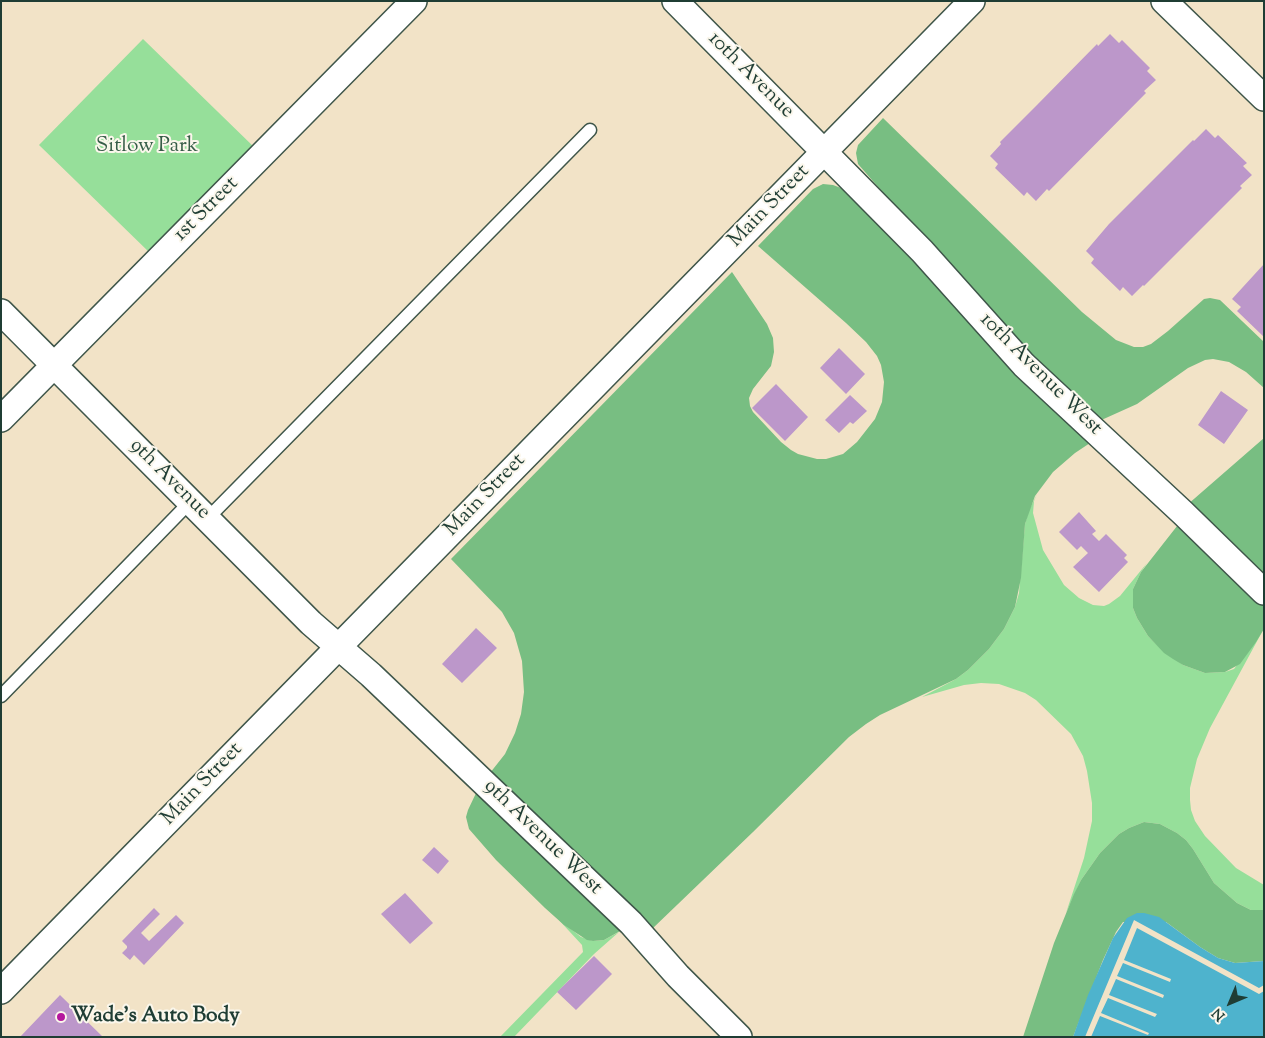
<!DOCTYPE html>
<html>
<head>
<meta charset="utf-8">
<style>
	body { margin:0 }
	#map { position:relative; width:1265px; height:1038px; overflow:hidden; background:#f2e3c7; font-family:"Sorts Mill Goudy",serif }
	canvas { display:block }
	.frame { position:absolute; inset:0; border:2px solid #1f3d34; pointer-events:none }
	.north { position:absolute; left:1205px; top:978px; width:50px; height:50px; -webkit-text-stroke:4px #fbf7ec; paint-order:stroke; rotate:225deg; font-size:14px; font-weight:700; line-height:20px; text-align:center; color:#1f3d34 }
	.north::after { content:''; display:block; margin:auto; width:18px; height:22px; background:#1f3d34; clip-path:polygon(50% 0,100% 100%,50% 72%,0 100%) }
</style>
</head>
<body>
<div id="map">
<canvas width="1265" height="1038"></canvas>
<div class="frame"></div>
<div class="north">N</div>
</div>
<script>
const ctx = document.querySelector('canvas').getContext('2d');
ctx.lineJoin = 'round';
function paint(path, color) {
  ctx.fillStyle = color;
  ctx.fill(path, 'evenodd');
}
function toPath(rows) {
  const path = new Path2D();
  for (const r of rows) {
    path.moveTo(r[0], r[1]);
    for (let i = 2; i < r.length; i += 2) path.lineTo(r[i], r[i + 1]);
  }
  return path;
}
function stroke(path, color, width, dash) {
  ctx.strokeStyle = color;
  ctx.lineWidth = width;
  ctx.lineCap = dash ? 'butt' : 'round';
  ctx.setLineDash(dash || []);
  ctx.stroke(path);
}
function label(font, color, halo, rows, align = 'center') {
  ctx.font = font + ' "Sorts Mill Goudy",serif';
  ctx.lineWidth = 4;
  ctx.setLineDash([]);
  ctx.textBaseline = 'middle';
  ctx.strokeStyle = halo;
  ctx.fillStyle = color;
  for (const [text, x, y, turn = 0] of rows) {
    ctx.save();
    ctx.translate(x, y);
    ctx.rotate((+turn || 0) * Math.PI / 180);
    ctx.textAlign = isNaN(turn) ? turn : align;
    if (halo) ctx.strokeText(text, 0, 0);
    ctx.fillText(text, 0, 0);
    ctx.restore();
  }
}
paint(toPath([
	[143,39,255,148,151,254,39,145],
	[1037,494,1034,501,1033,513,1043,550,1064,585,1079,598,1093,605,1104,606,1109,604,1120,596,1147,563,1141,572,1133,589,1133,608,1137,618,1148,636,1155,643,1183,665,1205,673,1225,672,1234,669,1262,632,1210,728,1197,759,1190,788,1190,800,1191,810,1195,821,1205,836,1236,868,1264,885,1264,910,1251,910,1237,903,1214,883,1193,849,1186,840,1177,833,1160,824,1144,822,1129,828,1119,834,1100,853,1081,880,1066,913,1084,858,1092,821,1092,803,1087,771,1083,756,1071,734,1036,700,1025,693,999,684,981,683,964,685,922,697,956,679,968,670,989,649,1004,629,1015,607,1019,593,1025,524,1029,510],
	[557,918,581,937,593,941,604,940,619,932,594,954,514,1037,500,1037,583,952,582,945]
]), '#96df9a');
paint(toPath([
	[883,118,1082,312,1116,340,1134,347,1143,347,1151,344,1168,331,1204,299,1210,298,1220,300,1264,342,1264,388,1246,372,1229,362,1213,359,1205,360,1188,368,1137,404,1097,422,1022,352,858,164,856,153,858,145],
	[823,184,833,185,841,188,939,282,1093,441,1075,453,1053,472,1035,496,1025,524,1021,578,1015,607,1004,629,989,649,968,670,956,679,880,715,866,724,849,737,753,832,652,929,490,773,505,754,515,733,521,714,524,692,522,661,514,633,502,612,451,559,732,272,767,324,773,338,774,352,771,366,753,389,749,398,750,406,753,412,781,442,791,450,798,454,817,459,826,459,843,454,857,442,875,419,882,402,884,382,881,365,877,356,866,342,846,323,758,246,813,189],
	[1264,438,1264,580,1187,505],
	[1181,521,1264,604,1264,629,1256,642,1240,664,1225,672,1205,673,1183,665,1173,659,1164,653,1148,636,1137,618,1133,608,1133,589,1141,572],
	[477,791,622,930,604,940,593,941,587,940,564,925,545,908,496,860,469,829,466,817,468,810],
	[1144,822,1160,824,1177,833,1186,840,1193,849,1214,883,1237,903,1251,910,1264,910,1264,961,1235,963,1218,958,1200,947,1166,922,1123,922,1116,932,1103,960,1073,1037,1023,1037,1054,943,1074,894,1081,880,1100,853,1119,834,1129,828]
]), '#78be82');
paint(toPath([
	[1137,913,1144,913,1159,917,1200,947,1218,958,1235,963,1264,961,1264,1037,1073,1037,1088,995,1113,938,1127,918]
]), '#4eb3cd');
paint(toPath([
	[1134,920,1259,988,1264,985,1264,991,1259,994,1137,928,1124,960,1171,979,1170,982,1123,963,1117,976,1164,995,1163,998,1116,979,1109,995,1157,1014,1155,1017,1108,998,1101,1013,1149,1033,1148,1035,1100,1016,1091,1037,1085,1037]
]), '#f2e3c7');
paint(toPath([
	[1110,34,1119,43,1122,40,1150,68,1147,71,1156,80,1144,91,1146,93,1049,191,1047,189,1036,201,1027,192,1024,196,995,168,998,164,990,156,1001,144,1000,142,1037,105,1097,44,1098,46],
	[1206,129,1215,138,1218,135,1247,163,1243,166,1252,175,1240,186,1242,188,1144,286,1143,285,1132,296,1123,287,1120,291,1091,263,1094,259,1086,251,1109,224,1193,140,1194,141],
	[1264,264,1264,337,1237,311,1241,307,1232,299],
	[839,348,865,374,846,394,820,368],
	[776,384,808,417,785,441,752,408],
	[1221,391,1248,410,1224,444,1198,425],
	[850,395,867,411,853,424,850,422,839,433,825,420],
	[1079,512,1096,531,1092,534,1099,541,1106,534,1127,555,1124,558,1128,562,1099,592,1073,567,1088,553,1081,546,1077,550,1059,532],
	[476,628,497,648,462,683,442,664],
	[434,847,449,861,438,874,422,860],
	[405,893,433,923,410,944,381,914],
	[154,908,160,914,141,933,149,941,176,915,184,923,144,965,134,955,130,960,122,953,127,948,127,946,122,941],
	[594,956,612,974,576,1010,557,992],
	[60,995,62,997,103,1037,20,1037]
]), '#bc97ca');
const lane = toPath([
	[208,518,590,130],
	[1,696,191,501]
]);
const street = toPath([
	[675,1,922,251,1024,365,1183,513,1264,592],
	[1164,1,1264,98],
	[1,312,311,623,371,675,631,923,678,976,739,1037],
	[1,419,414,1],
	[1,991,972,1]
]);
stroke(lane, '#3f564a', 15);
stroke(street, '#3f564a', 28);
stroke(lane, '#fff', 12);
stroke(street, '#fff', 25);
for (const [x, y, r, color] of [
	[61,1017,5,"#b5179e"]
]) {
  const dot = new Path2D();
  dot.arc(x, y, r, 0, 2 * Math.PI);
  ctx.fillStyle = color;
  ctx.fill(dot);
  stroke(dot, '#fbf7ec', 2);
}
label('21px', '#1f3d34', '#fbf7ec', [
	["10th Avenue",750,76,45],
	["Main Street",770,207,-46],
	["1st Street",207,210,-45],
	["10th Avenue West",1040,375,45],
	["9th Avenue",169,480,45],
	["Main Street",486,496,-46],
	["Main Street",203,785,-46],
	["9th Avenue West",542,838,44]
]);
label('21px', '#375d48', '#fbf7ec', [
	["Sitlow Park",147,147]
]);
label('bold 21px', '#1f3d34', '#fbf7ec', [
	["Wade's Auto Body",71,1017]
], 'left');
</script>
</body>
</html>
